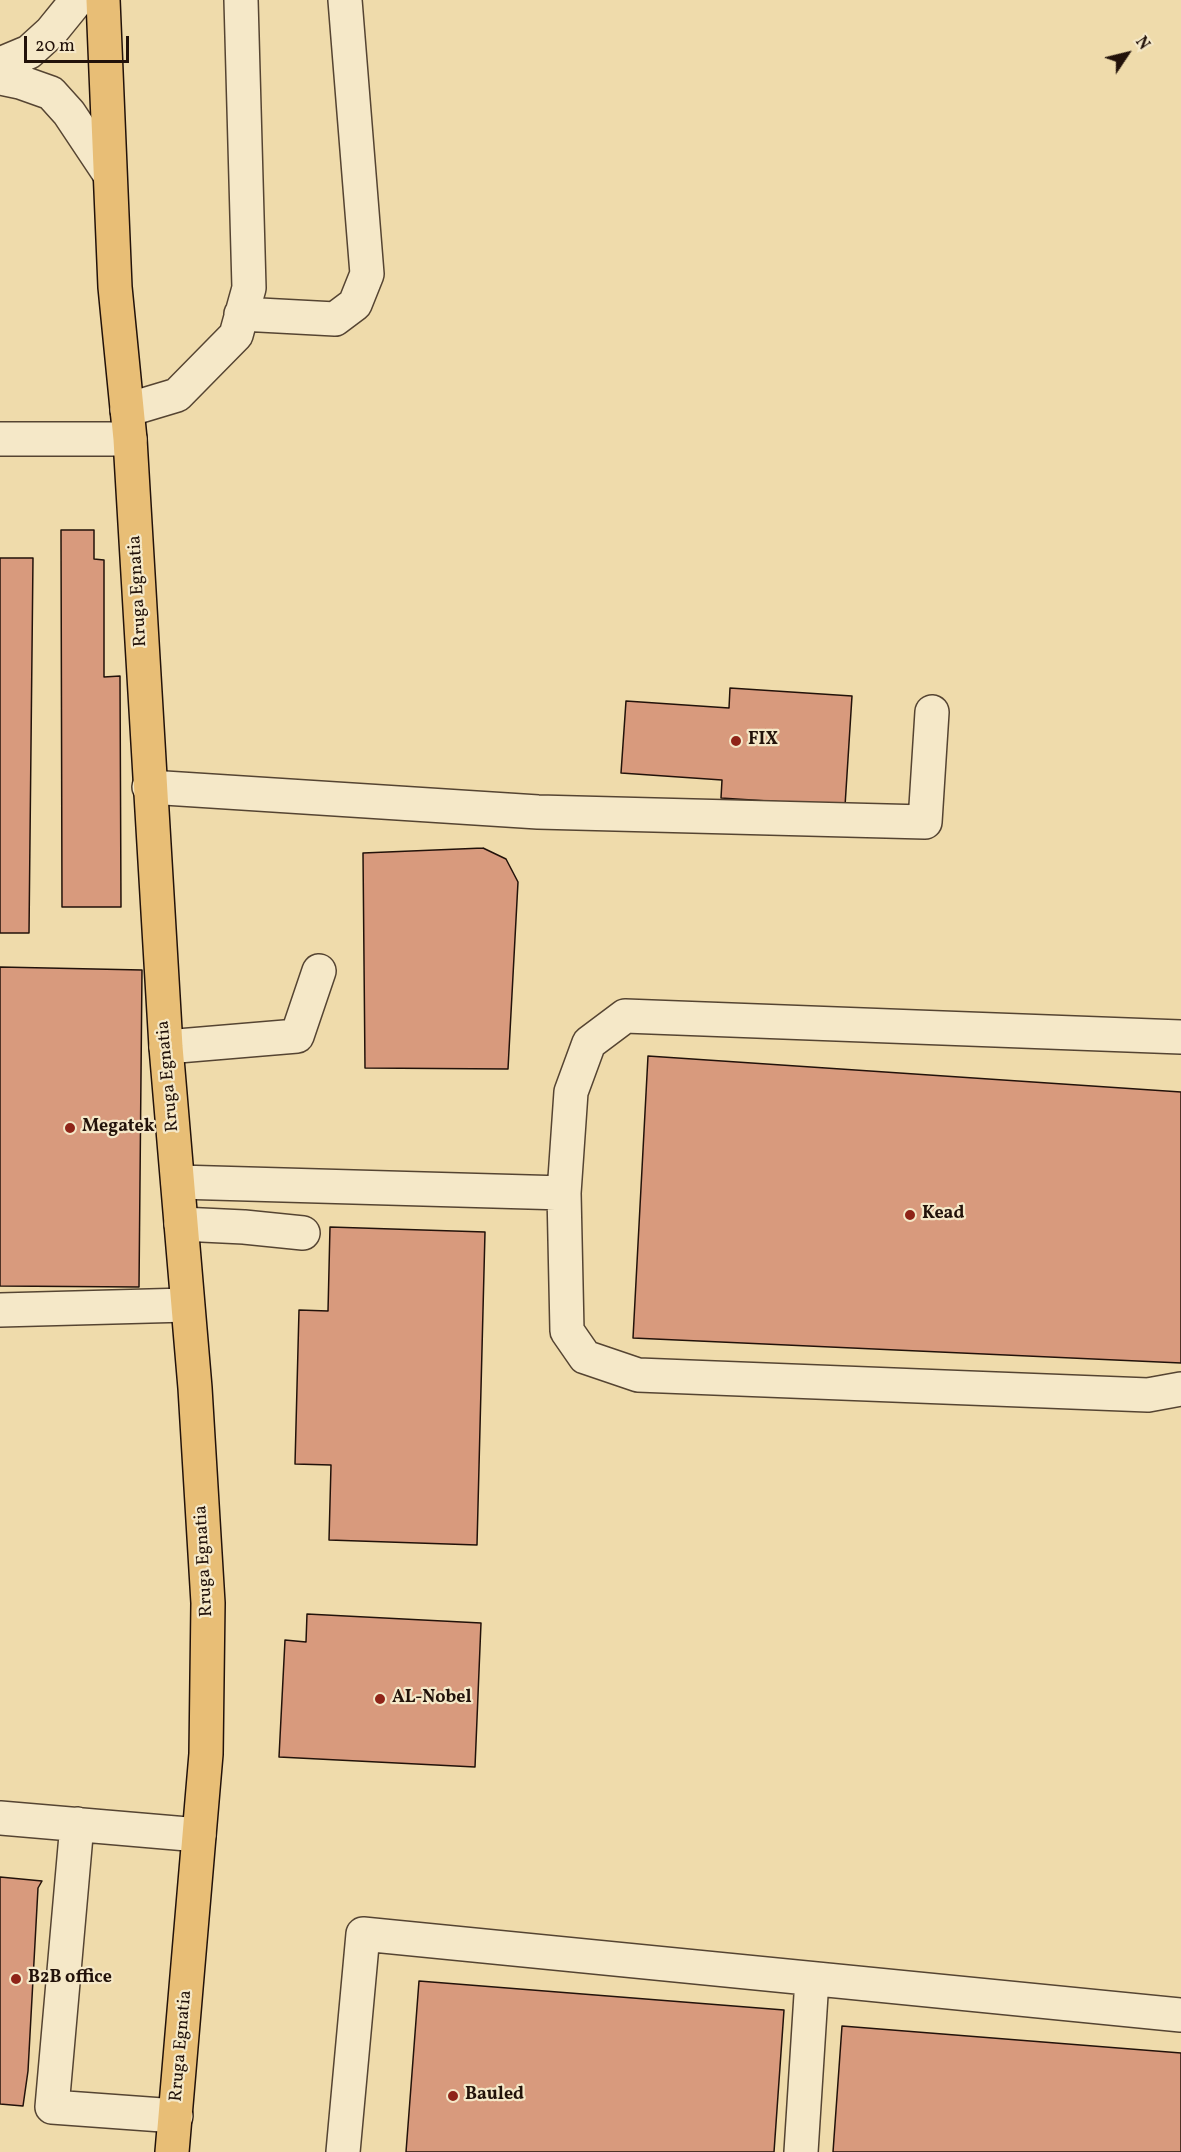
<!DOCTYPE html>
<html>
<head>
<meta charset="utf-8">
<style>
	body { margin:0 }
	#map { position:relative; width:1181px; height:2152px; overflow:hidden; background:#efdbab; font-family:Vollkorn,serif }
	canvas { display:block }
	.north { position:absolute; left:1097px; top:24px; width:60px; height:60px; -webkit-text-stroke:4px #f5e8c8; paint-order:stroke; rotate:55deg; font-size:16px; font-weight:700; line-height:24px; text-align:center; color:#22120a }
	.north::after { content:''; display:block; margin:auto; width:21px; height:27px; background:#22120a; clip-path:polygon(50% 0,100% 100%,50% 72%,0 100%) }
	.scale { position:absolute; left:24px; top:36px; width:105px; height:27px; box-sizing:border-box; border:3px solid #22120a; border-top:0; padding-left:8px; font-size:18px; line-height:21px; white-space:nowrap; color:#22120a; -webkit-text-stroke:4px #f5e8c8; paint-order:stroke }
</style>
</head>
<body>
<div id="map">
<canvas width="1181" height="2152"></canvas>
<div class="north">N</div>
<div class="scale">20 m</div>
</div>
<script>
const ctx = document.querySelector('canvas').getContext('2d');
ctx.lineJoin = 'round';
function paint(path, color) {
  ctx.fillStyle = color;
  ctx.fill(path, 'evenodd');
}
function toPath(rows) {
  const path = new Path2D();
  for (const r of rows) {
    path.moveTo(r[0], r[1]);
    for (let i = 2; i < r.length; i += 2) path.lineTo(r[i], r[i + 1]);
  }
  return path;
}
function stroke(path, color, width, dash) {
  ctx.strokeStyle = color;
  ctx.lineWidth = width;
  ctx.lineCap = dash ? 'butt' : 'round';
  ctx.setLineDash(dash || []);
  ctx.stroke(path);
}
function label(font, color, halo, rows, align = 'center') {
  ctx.font = font + ' Vollkorn,serif';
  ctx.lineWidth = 4.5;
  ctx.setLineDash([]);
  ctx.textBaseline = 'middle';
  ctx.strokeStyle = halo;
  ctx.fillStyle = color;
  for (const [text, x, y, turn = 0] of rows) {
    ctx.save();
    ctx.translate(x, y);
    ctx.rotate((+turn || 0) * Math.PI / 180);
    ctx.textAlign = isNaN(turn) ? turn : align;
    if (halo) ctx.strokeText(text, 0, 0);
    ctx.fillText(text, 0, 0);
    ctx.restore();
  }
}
const building = toPath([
	[61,530,94,530,94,559,104,560,104,677,120,676,121,907,62,907,61,530],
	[0,558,33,558,29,933,0,933,0,558],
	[730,688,852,696,845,806,721,798,722,780,621,773,626,701,729,708,730,688],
	[483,848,506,859,518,882,508,1069,365,1068,363,853,483,848],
	[0,967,142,970,139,1287,0,1286,0,967],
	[648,1056,1181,1092,1181,1363,633,1338,648,1056],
	[330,1227,485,1232,477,1545,329,1540,331,1465,295,1464,299,1310,328,1311,330,1227],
	[307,1614,481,1623,475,1767,279,1757,285,1640,306,1642,307,1614],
	[0,1877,42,1881,38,1888,28,2071,23,2106,0,2104,0,1877],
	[419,1981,784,2010,774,2152,406,2152,419,1981],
	[842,2026,1181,2053,1181,2152,833,2152,842,2026]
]);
paint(building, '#d89a7d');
stroke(building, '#22120a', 1.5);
const minor = toPath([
	[0,64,29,52,51,32,77,0],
	[0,78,20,82,51,93,69,113,109,173],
	[241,314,335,319,355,304,367,274,345,0],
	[127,410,177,395,236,335,249,288,241,0],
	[0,439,130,439],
	[149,787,538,812,925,822,932,712],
	[1181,1037,625,1016,589,1043,571,1092,564,1193,567,1331,585,1357,638,1375,1148,1395,1181,1389],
	[166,1047,297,1036,319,971],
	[178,1182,564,1193],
	[181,1224,244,1227,303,1233],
	[0,1310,187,1305],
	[0,1818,199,1835],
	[77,1824,52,2107,176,2116],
	[343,2152,363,1934,1181,2015],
	[801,2152,812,1979]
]);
const major = toPath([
	[103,0,115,287,130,439,166,1047,195,1388,208,1603,206,1754,172,2152]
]);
stroke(minor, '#554432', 36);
stroke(major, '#22120a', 36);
stroke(minor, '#f5e8c8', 33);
stroke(major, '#e8be76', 33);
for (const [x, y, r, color] of [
	[736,741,6,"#8f2418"],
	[70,1128,6,"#8f2418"],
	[910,1215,6,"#8f2418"],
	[380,1699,6,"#8f2418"],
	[16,1979,6,"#8f2418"],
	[453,2096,6,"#8f2418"]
]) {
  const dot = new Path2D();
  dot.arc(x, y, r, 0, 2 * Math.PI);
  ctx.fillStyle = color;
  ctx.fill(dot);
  stroke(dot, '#f5e8c8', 2);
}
label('18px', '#22120a', '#f5e8c8', [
	["Rruga Egnatia",139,591,-93],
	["Rruga Egnatia",169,1076,-95],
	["Rruga Egnatia",205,1561,-93],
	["Rruga Egnatia",182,2046,-85]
]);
label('bold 18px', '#22120a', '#f5e8c8', [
	["FIX",748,741],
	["Megatek",82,1128],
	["Kead",922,1215],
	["AL-Nobel",392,1699],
	["B2B office",28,1979],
	["Bauled",465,2096]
], 'left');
</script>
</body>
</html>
